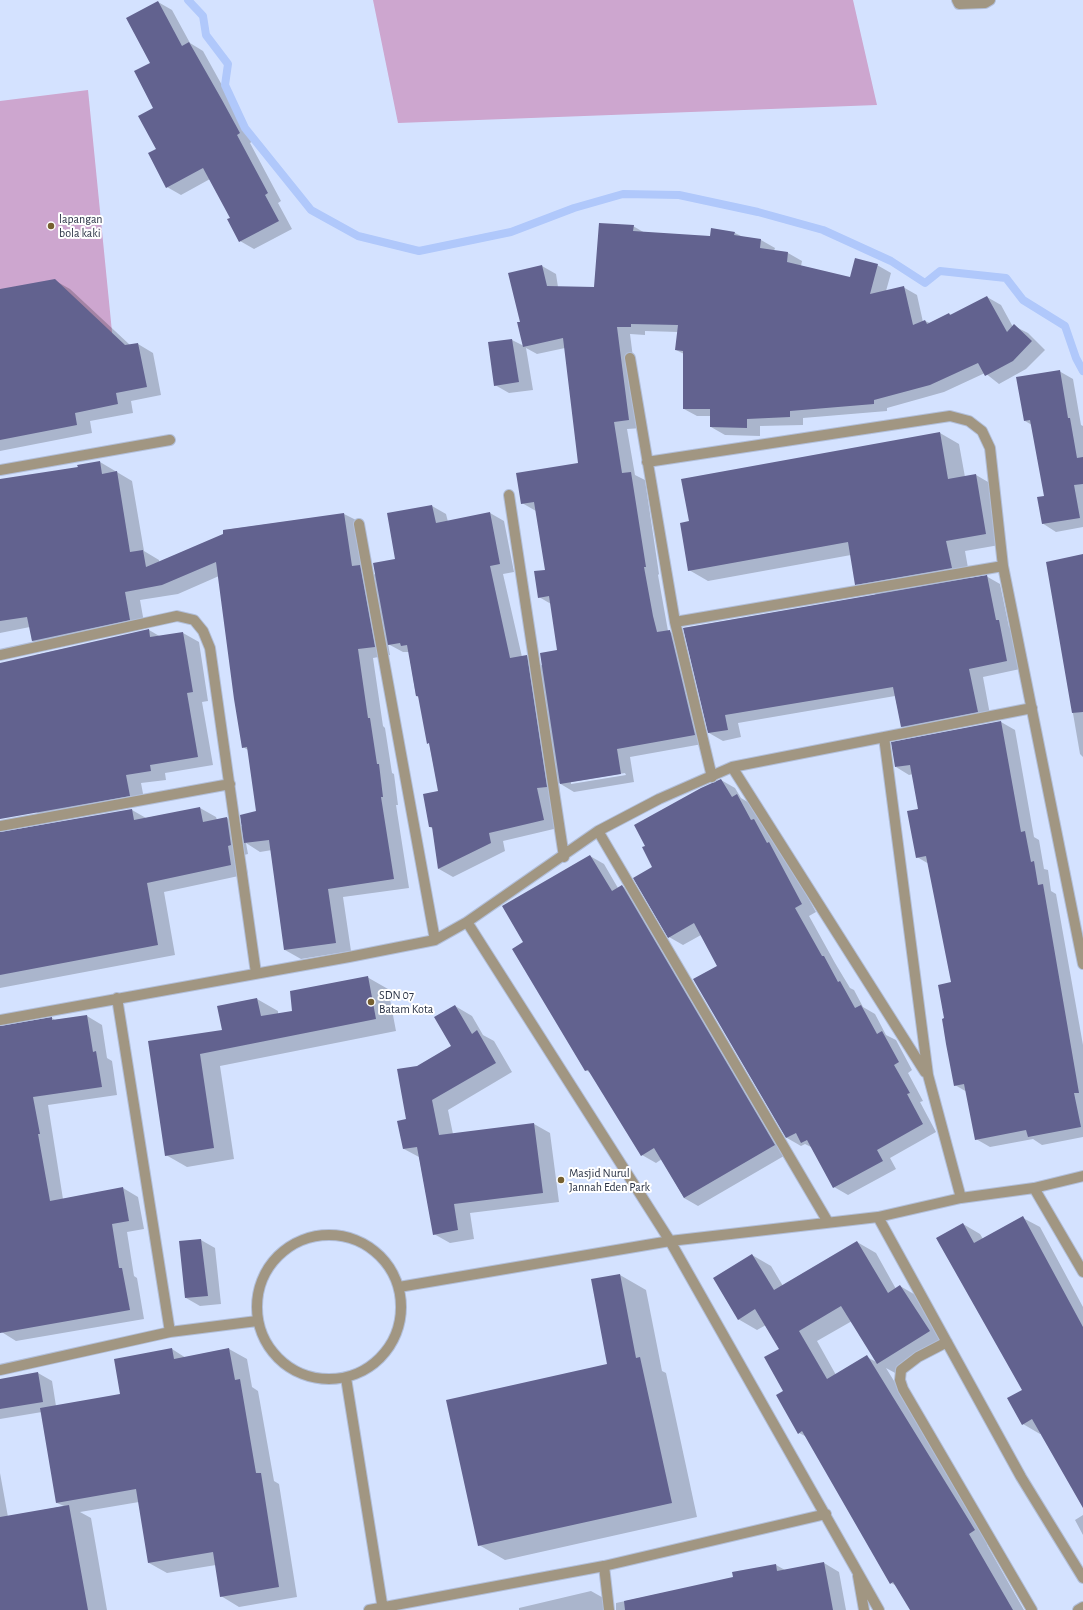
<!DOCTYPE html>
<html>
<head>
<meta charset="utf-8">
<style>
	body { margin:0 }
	canvas { display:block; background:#d4e2ff }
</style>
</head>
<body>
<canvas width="1083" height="1610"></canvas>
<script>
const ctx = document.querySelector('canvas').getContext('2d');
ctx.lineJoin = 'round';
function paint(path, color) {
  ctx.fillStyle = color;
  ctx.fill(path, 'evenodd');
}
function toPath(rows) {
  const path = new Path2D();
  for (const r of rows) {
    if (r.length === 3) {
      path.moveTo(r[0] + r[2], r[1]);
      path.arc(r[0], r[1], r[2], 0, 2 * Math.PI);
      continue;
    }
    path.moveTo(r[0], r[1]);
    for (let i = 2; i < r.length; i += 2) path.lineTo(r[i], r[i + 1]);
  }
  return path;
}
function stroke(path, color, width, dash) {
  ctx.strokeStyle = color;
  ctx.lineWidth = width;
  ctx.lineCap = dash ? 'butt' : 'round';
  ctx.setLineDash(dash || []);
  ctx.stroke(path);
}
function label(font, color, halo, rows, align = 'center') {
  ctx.font = font + ' "Alegreya Sans",sans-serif';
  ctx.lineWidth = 4;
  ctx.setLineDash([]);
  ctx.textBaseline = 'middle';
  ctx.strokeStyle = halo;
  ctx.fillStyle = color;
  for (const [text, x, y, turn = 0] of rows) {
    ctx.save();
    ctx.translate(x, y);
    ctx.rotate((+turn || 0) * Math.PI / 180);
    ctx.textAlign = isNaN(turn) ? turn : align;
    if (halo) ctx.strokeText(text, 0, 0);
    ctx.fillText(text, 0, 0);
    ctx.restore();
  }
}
paint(toPath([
	[373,0,853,0,877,105,398,123],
	[88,90,114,352,0,367,0,101]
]), '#cda6cf');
paint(toPath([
	[158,2,172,10,190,43,203,51,253,141,250,143,281,201,278,203,292,229,254,249,240,241,231,218,210,179,181,195,167,187,157,149,151,63],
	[633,226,645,233,711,237,735,233,743,237,761,240,775,248,774,251,788,253,802,261,801,266,851,278,877,265,891,273,886,291,903,287,917,295,923,322,925,321,930,323,949,314,952,315,987,297,1001,305,1013,327,1014,326,1028,333,1045,350,1026,369,999,384,985,373,944,392,887,408,887,411,803,418,803,425,760,426,760,436,725,435,711,427,711,416,697,416,684,409,684,354,676,350,678,332,645,331,645,335,630,334,642,428,627,429,635,475,645,480,659,574,658,575,668,631,684,639,708,743,630,757,634,782,574,792,559,783,560,794,551,796,558,828,503,841,505,851,453,877,439,869,433,829,430,827,439,792,420,698,416,696,409,652,403,652,388,644,390,655,373,658,383,726,385,728,392,773,394,774,398,805,396,805,409,888,343,897,351,951,301,959,285,950,272,850,260,852,246,843,248,854,244,855,248,874,164,892,175,955,0,988,0,842,132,810,146,818,200,808,216,817,217,820,227,818,243,827,257,812,248,750,243,747,219,576,178,594,140,600,145,628,48,650,32,641,30,627,0,633,0,480,79,468,100,462,132,481,144,551,159,560,159,563,224,535,224,530,344,514,360,522,366,570,376,575,396,560,432,506,446,514,448,522,490,513,504,521,514,572,503,574,522,657,527,656,543,666,558,651,551,604,539,597,546,570,536,511,522,503,579,464,565,348,537,354,526,348,533,390,509,393,495,385,489,343,512,340,524,346,521,323,542,266,556,274,558,287,595,288],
	[625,773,626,775,571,784,571,782],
	[54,280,70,289,130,345,138,344,153,353,161,395,131,401,133,413,90,421,92,433,0,451,0,290],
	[1059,371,1073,379,1081,425,1083,426,1083,527,1056,532,1042,523,1045,497,1032,425,1025,421],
	[940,433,959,444,965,477,976,475,995,486,1005,544,965,551,970,579,986,576,1000,584,1009,627,1012,629,1020,669,983,677,991,720,915,735,902,727,895,696,738,723,741,737,723,741,709,733,684,628,876,595,856,584,851,555,708,581,689,570,690,522],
	[1083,558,1083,757,1080,754,1047,563],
	[149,630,161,637,183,633,199,642,208,701,202,702,213,765,165,773,166,780,141,783,145,804,52,821,36,812,0,815,0,664,35,657,35,655],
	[1001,722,1015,730,1034,837,1039,840,1044,869,1048,870,1051,891,1056,894,1083,1045,1083,1137,1042,1145,1033,1139,990,1147,976,1139,967,1092,955,1085,945,1019,952,983,929,864,917,857,919,810,913,774,909,775,896,767],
	[721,780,735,788,741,798,751,804,762,824,768,828,782,851,816,912,809,916,835,963,850,988,854,990,863,1007,875,1014,886,1035,896,1040,912,1070,908,1073,923,1101,920,1102,936,1132,890,1158,896,1169,848,1195,834,1187,813,1148,805,1144,801,1146,787,1138,694,979,718,966,701,935,683,945,669,937,654,867,646,846],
	[590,856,604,864,618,888,622,886,636,894,789,1153,698,1206,684,1198,662,1159,656,1163,642,1155,592,1074,586,1070,525,943],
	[367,977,388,989,396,1031,220,1066,234,1159,187,1167,166,1155,149,1042,223,1031,257,999,278,1011,278,1014,294,1011],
	[455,1006,472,1016,483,1035,494,1041,512,1072,448,1110,453,1134,534,1124,550,1133,559,1202,470,1213,474,1239,450,1243,434,1234,419,1157,404,1149,407,1120,418,1067,452,1046],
	[87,1016,102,1025,107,1058,112,1061,117,1095,48,1105,63,1199,123,1188,138,1197,144,1229,127,1232,134,1276,137,1278,144,1319,16,1341,0,1331,0,1027,52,1018,55,1020],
	[1023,1218,1040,1227,1083,1307,1083,1506,1042,1433,1040,1434,1023,1424,1023,1390,963,1224,980,1234,983,1239],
	[201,1240,215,1248,221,1304,200,1306,186,1298],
	[857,1242,876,1253,896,1289,900,1286,919,1297,947,1342,897,1374,886,1368,993,1541,987,1545,1024,1610,911,1610,897,1586,891,1583,807,1437,799,1433,784,1391,780,1349,766,1325,757,1330,738,1319,752,1255,771,1266,783,1286],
	[852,1321,878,1363,867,1357,836,1375,817,1341],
	[620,1275,646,1290,662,1371,666,1373,697,1517,505,1560,479,1545,609,1365,592,1280],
	[172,1349,186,1358,229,1349,247,1359,252,1387,258,1391,274,1481,279,1484,297,1597,239,1607,221,1596,216,1565,167,1573,149,1563,139,1502,80,1512,91,1518,107,1610,0,1610,0,1473,8,1517,64,1506,57,1503,42,1412,0,1419,0,1380,38,1373,52,1381,56,1406,121,1395],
	[1083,1515,1083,1535,1075,1520],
	[824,1563,839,1572,846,1610,616,1610,616,1603,734,1578,776,1565,785,1570],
	[591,1591,607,1600,609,1610,519,1610,519,1608]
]), '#0003');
stroke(toPath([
	[188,0,203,16,206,35,228,64,225,85,245,128,311,210,358,236,419,251,511,232,574,208,623,194,679,195,758,212,823,230,891,261,925,283,940,271,1006,278,1023,300,1065,326,1076,358,1083,371]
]), '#b0c8fb', 8);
paint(toPath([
	[158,1,182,46,189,42,222,100,240,133,237,135,268,193,265,195,279,221,239,242,227,219,230,218,203,168,166,188,148,153,156,149,138,116,153,108,134,71,150,63,126,18],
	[599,223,634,225,633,231,710,236,711,228,735,232,734,235,761,239,760,248,788,252,787,262,850,277,855,258,878,264,870,294,904,286,913,325,925,320,927,324,949,313,950,315,987,296,1007,332,1014,324,1032,341,1013,361,985,376,978,363,930,385,874,400,874,404,790,411,790,417,747,419,747,428,710,427,710,409,683,409,683,351,675,350,678,325,631,324,631,327,617,327,629,420,614,422,622,473,631,472,646,567,644,567,653,616,657,632,670,630,695,735,617,749,621,774,560,784,540,653,557,650,549,596,538,598,534,571,545,570,534,502,521,504,516,473,578,463,563,338,523,347,517,322,520,322,508,273,542,265,547,286,594,287],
	[55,279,125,345,138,343,147,387,116,393,118,404,75,413,77,425,0,440,0,289],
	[512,339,519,382,494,386,488,342],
	[1060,370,1068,418,1070,418,1077,458,1083,457,1083,484,1074,485,1080,518,1042,524,1037,497,1044,496,1030,420,1024,421,1016,377],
	[940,432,948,479,976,474,986,534,946,541,952,568,855,585,848,542,688,571,680,523,689,521,681,479],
	[100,461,102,474,117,471,130,552,143,550,146,567,223,534,223,530,344,513,352,566,360,565,375,647,358,649,368,718,370,718,377,764,379,764,383,797,381,797,394,879,328,889,336,943,284,950,269,840,244,843,240,815,256,811,247,747,242,748,234,699,216,562,162,585,125,592,130,620,32,641,27,617,0,621,0,479,78,467,77,465],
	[432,505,436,523,490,512,500,564,490,566,510,658,527,655,547,787,537,788,544,820,489,833,491,843,438,869,432,827,429,827,423,794,438,791,429,743,427,744,418,696,416,696,407,645,401,646,400,643,388,645,373,563,395,559,387,513],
	[1083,554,1083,712,1072,713,1046,562],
	[987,575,996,620,999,620,1007,661,969,669,978,712,901,727,893,687,725,715,728,730,708,733,683,628],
	[149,629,150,637,183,632,193,692,187,693,198,757,150,765,151,771,126,775,130,796,0,819,0,663],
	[1001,721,1021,832,1025,831,1031,862,1034,861,1038,885,1043,884,1079,1093,1074,1093,1081,1127,1028,1137,1026,1130,975,1140,964,1084,954,1086,946,1044,942,1019,944,1018,938,985,951,982,926,856,916,858,907,811,918,809,910,765,895,767,891,742],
	[721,779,732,797,737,794,751,820,754,819,767,843,769,842,802,904,795,908,822,956,824,956,838,982,840,981,855,1008,861,1005,877,1034,882,1031,899,1062,894,1065,910,1093,907,1094,923,1124,877,1150,883,1161,833,1188,807,1140,801,1143,796,1133,786,1138,693,979,717,966,694,923,668,938,633,878,652,867,642,847,645,846,634,825,701,788],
	[200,807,203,822,227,817,231,845,228,846,231,865,147,883,158,945,0,975,0,832,132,809,134,820],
	[590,855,612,891,622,885,775,1145,684,1198,654,1148,641,1156,588,1070,585,1071,512,949,523,942,502,906],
	[368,976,376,1019,200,1054,214,1148,165,1156,148,1041,222,1030,217,1006,257,998,261,1016,292,1011,290,991],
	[455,1005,472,1034,477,1030,496,1063,432,1100,439,1135,534,1123,543,1193,454,1204,458,1230,433,1235,417,1147,403,1149,397,1121,406,1119,397,1069,417,1066,451,1046,434,1017],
	[87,1015,93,1052,96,1051,102,1087,33,1097,40,1134,38,1134,50,1201,123,1187,129,1221,112,1224,119,1268,122,1268,130,1310,0,1333,0,1026,52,1017,52,1020],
	[1023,1216,1083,1327,1083,1508,1032,1419,1022,1425,1007,1398,1022,1390,936,1238,963,1223,974,1243],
	[201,1239,208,1296,185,1298,179,1241],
	[857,1241,888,1293,900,1285,930,1331,877,1364,841,1306,799,1331,827,1379,867,1355,975,1530,969,1534,1013,1610,910,1610,893,1582,890,1584,802,1431,798,1434,776,1395,783,1391,764,1357,779,1349,755,1309,738,1320,713,1278,752,1254,774,1290],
	[620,1274,636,1358,640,1357,672,1503,478,1546,446,1400,607,1364,591,1279],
	[172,1348,174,1359,229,1348,235,1380,240,1379,256,1473,261,1473,279,1587,220,1597,213,1552,148,1563,136,1489,56,1503,40,1408,120,1394,114,1359],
	[38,1372,43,1402,0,1409,0,1379],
	[69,1505,88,1610,0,1610,0,1517],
	[824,1562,833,1610,625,1610,624,1601,733,1577,732,1572,776,1564,777,1571]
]), '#62628f');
const minor = toPath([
	[957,0,959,4,985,3,990,0],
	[630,358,675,622,712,777],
	[647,462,950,416,969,421,982,431,990,448,1003,566,1083,964],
	[0,470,170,440],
	[509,495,564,857],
	[359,524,435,940,467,922,598,831,659,799,732,767,1032,708],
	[675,622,1003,566],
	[0,655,177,616,194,620,203,631,210,648,256,973],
	[884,737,928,1075,961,1198],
	[732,767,925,1072],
	[0,826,230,784],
	[598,831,828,1222],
	[467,922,670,1241,879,1610],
	[117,998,170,1332],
	[0,1020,349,957,435,940],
	[1034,1188,1083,1272],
	[878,1217,1021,1477,1083,1578],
	[329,1307,72],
	[399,1287,670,1241,878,1217,961,1198,1034,1188,1083,1176],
	[947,1342,918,1357,901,1370,900,1380,903,1389,1032,1610],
	[0,1370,170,1332,257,1321],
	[346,1378,383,1610],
	[604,1566,609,1610],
	[858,1576,864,1610],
	[369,1610,604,1566,826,1514],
	[1078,1610,1083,1607]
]);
stroke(minor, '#b2bfda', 12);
stroke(minor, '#a19682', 10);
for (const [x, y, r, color] of [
	[51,226,4,"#766030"],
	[371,1002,4,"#766030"],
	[561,1180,4,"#766030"]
]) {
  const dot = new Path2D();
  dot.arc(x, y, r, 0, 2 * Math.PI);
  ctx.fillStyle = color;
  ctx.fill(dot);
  stroke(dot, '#fff', 1.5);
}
label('12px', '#293245', '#fff', [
	["lapangan",59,219],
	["bola kaki",59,233],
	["SDN 07",379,995],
	["Batam Kota",379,1009],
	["Masjid Nurul",569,1173],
	["Jannah Eden Park",569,1187]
], 'left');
</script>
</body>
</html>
